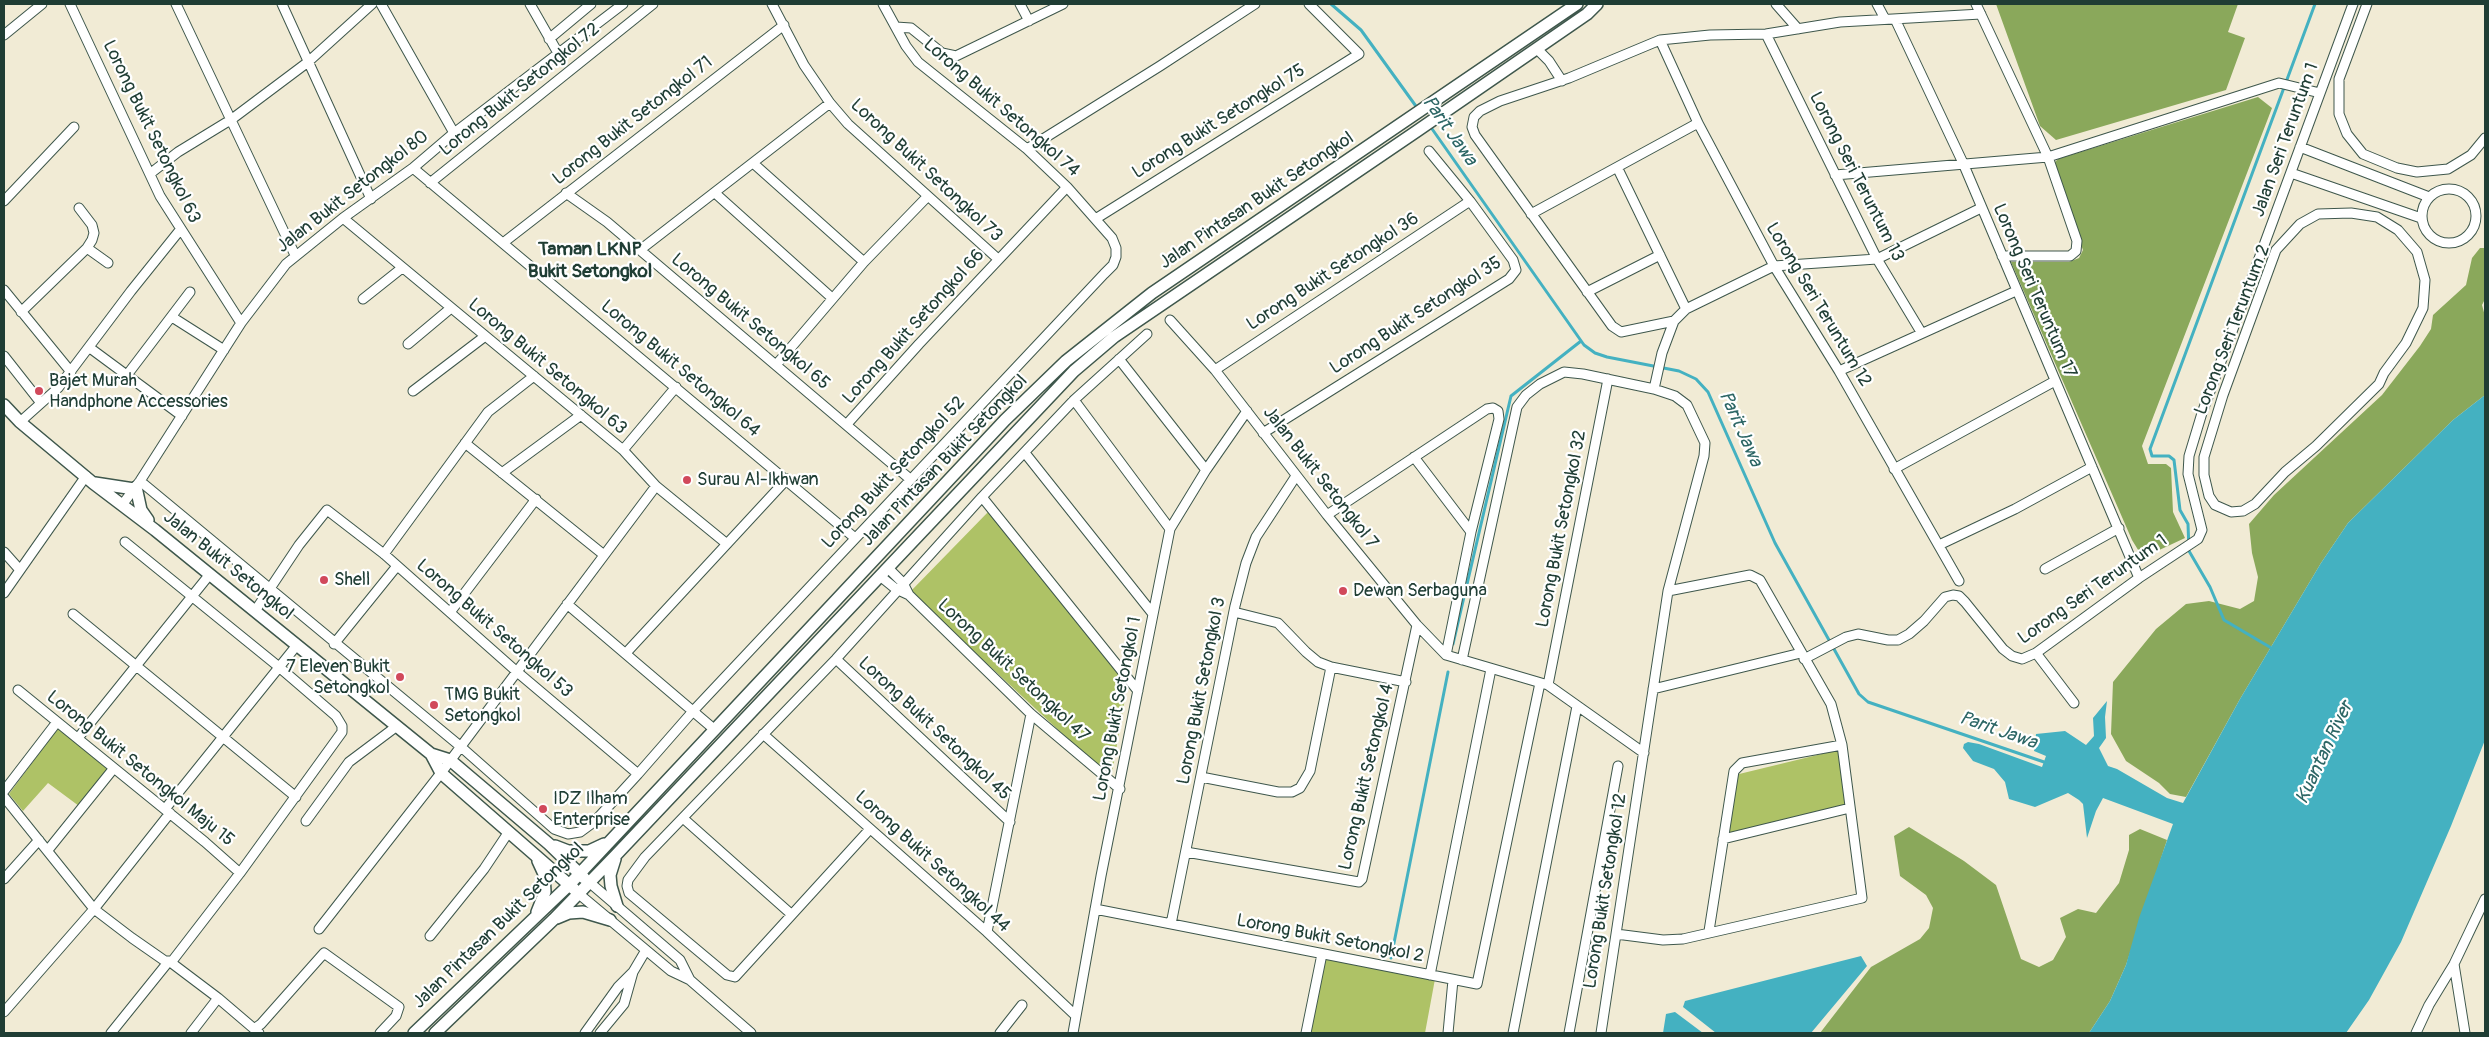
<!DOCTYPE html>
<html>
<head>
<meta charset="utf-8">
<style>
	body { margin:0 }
	#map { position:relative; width:2489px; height:1037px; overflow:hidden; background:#f1ebd5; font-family:Pangolin,sans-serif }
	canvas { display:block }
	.frame { position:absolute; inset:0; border:5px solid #1f3d34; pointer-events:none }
</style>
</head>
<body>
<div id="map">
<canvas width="2489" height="1037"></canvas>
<div class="frame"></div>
</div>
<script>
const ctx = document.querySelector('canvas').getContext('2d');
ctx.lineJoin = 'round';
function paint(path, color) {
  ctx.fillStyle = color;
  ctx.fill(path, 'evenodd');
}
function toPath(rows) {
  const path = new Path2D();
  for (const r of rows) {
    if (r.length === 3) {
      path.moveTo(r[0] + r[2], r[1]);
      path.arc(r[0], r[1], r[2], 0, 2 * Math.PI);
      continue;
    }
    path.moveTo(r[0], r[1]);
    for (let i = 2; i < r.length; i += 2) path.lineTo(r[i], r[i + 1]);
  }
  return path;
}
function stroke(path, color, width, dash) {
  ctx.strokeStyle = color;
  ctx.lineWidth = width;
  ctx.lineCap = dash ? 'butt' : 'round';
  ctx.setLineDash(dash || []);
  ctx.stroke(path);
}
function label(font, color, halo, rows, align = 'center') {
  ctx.font = font + ' Pangolin,sans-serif';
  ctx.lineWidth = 4.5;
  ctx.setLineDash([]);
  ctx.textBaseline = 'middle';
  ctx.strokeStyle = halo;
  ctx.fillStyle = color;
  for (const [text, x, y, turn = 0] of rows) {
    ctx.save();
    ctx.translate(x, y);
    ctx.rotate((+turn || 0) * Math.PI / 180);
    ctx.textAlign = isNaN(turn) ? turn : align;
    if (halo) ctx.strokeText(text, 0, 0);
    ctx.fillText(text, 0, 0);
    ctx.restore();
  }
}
paint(toPath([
	[989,511,1128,681,1111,779,910,592],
	[58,728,108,769,79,806,48,783,23,811,9,794],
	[1838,750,1847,809,1724,837,1735,775],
	[1323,958,1435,979,1425,1033,1308,1033]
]), '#aec266');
paint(toPath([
	[1996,4,2238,4,2228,32,2245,38,2226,90,2056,140,2040,126],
	[2258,97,2272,108,2142,446,2148,464,2166,464,2171,468,2173,512,2185,538,2155,552,2140,553,2132,540,2011,262,2069,262,2079,258,2083,250,2052,165,2058,159],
	[2480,248,2485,248,2485,299,2482,305,2485,316,2485,395,2453,420,2348,523,2321,563,2240,699,2186,797,2170,794,2159,783,2126,761,2111,734,2113,682,2156,629,2186,604,2209,601,2240,609,2254,601,2258,577,2252,553,2249,524,2274,495,2382,395,2420,346,2431,329,2433,315,2466,285,2472,258],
	[1909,827,1964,861,1996,885,2021,959,2039,967,2053,960,2066,937,2060,918,2078,909,2096,913,2119,883,2129,850,2129,835,2140,829,2167,840,2126,965,2110,1001,2089,1033,1820,1033,1871,967,1920,939,1929,928,1933,908,1926,895,1900,876,1894,836]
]), '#8aa85b');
paint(toPath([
	[2485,395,2485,740,2451,826,2401,942,2369,1000,2346,1033,2089,1033,2110,1001,2126,965,2139,918,2173,824,2103,798,2096,811,2087,838,2083,804,2079,800,2068,793,2035,807,2009,799,2005,782,1994,769,1973,761,1963,748,1964,744,1968,742,1979,744,2042,767,2046,756,2034,751,2036,734,2065,731,2086,745,2094,736,2093,718,2107,701,2105,717,2106,738,2099,748,2108,766,2117,769,2167,798,2183,803,2240,699,2321,563,2348,523,2453,420],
	[1861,956,1867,966,1811,1033,1716,1033,1683,1007,1685,1001],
	[1675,1012,1703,1033,1663,1033,1666,1014]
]), '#44b1c1');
stroke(toPath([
	[1331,4,1361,30,1418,109],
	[1430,126,1584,345,1595,353,1607,357,1679,371,1696,379,1708,392,1775,543,1859,694,1868,702,2044,762],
	[1453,644,1511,396,1581,341],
	[2273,649,2224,620,2210,587,2189,551,2188,524,2180,510,2174,460,2169,456,2152,456,2150,449,2315,4],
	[1391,958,1448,672]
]), '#44b1c1', 3);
const street = toPath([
	[70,4,160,196,241,323],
	[176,4,295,255],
	[282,4,371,199],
	[381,4,454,133],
	[530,4,558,53],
	[772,4,804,65,830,103,848,124,998,259],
	[1020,4,1029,21],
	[1776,4,1798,29],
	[1877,4,1885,19],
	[1976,4,2048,157,2077,241,2076,251,2070,256,2002,256],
	[2367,4,2339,79,2339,114,2347,134,2363,154,2397,168,2417,172,2448,169,2471,155,2485,138],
	[1895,19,1963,163,2139,578],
	[896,27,911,28,942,53,956,56,1063,4],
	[1766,34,1877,259,1921,332],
	[4,35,42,4],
	[549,39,591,4],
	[1660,40,1698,123,1774,266,1839,371,1959,581],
	[1537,49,1549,61,1562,81],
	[2300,147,2429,197],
	[1027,149,1160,66,1255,4],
	[753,163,864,262],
	[413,168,855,538],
	[1618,169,1686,309],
	[151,173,178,152,232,119,308,62,372,4],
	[2291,173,2421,218],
	[1835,175,2048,157,2279,83,2320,93],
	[430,183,653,4],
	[2449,216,27],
	[566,193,607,222,910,479],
	[715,193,832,298],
	[4,201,74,127],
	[2351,213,2377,217,2398,230,2417,252,2425,280,2423,308,2406,343,2384,373,2379,384,2316,446,2285,472,2255,504,2243,511,2231,512,2215,505,2209,496,2204,475,2204,457,2223,395,2276,250,2300,224,2318,214,2351,213],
	[1531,214,1698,123],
	[343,218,623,450,656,486,727,544],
	[1097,218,1359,54,1309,4],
	[503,243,784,25],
	[87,248,108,263],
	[640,250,830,103],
	[4,290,71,372],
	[1587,292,1660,255],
	[363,299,402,268],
	[21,312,87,248,92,240,94,233,92,225,79,208],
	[172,317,224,350],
	[1170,320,1215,370,1327,515,1417,625,1446,655,1548,685,1644,753],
	[1674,321,1621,332,1612,326,1475,135,1472,127,1474,117,1480,111,1500,101,1569,78,1660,40,1710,35,1766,34,1840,22,1981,14],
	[408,344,451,308],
	[90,348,182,416],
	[4,356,41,403],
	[1119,359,1206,470],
	[776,365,864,262,927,197],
	[1215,370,1470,201],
	[1839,371,2016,291],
	[127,375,190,292],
	[1654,389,1662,353,1674,321,1686,309,1774,266,1877,259,1981,208],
	[413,391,484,337],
	[1074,400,1170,529],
	[20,422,58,388,131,291,180,230],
	[847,424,919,344,1067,187],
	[1263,433,1509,279,1516,270,1513,260,1470,201,1429,151],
	[465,443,604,555],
	[623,450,676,387],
	[1025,453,1153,614],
	[1414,457,1471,532],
	[1894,469,2055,381],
	[502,473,581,415],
	[140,481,460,746,554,829,568,834,580,832,595,821,638,774,694,710,1104,274,1113,265,1116,257,1116,248,1112,238,1067,187,1027,149,918,62,906,46,883,4],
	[982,497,1138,691],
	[122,505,140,481,241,323,286,264,343,218,413,168,454,133,623,4],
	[1327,515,1487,409,1493,408,1498,411,1499,419,1471,532,1446,655],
	[1939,545,2015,509,2092,467],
	[4,552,20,570],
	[384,554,488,412,534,376],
	[2045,569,2119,528],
	[880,576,896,589,909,595,903,583,888,568],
	[4,593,86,476],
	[909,595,1031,714,1120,789],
	[567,604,715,730],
	[255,611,299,545,327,510,384,554,516,671,638,774],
	[451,611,536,499],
	[1234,612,1278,623,1306,652,1318,662,1331,667,1406,682],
	[73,614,296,797],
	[334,644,397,566],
	[626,653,787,479],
	[2036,653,2074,703],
	[836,659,1010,822],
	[1804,659,1846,637,1858,634,1888,640,1898,640,1909,634,1924,621,1945,597,1953,595,1959,596,1965,602,2003,649,2012,656,2022,659,2036,653,2139,578,2198,539,2202,530,2188,474,2189,456,2202,413,2353,4],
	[1462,660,1517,407,1526,395,1540,384,1564,372,1583,374,1654,389,1675,396,1687,405,1705,443,1704,456,1668,591,1601,1033],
	[1548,685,1608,379],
	[1653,689,1801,653],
	[18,690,205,842,240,873],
	[763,734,987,932,1076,1016],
	[78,738,210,574],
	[1201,777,1278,792,1292,792,1300,788,1310,771,1331,667],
	[4,791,57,722],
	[4,797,94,909,132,938,165,961,169,961,218,998,259,1033],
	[165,809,297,645],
	[684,819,791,914],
	[306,821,349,762,397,726],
	[870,829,735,977,727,975,629,893,627,886,628,880,645,857,836,659,982,497,1074,400,1147,334],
	[1723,839,1850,808],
	[48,850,114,768],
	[1186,852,1359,882,1362,879,1417,625],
	[4,879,39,840],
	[589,882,680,960,690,980],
	[579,894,671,971,690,980,751,1033],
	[1095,909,1477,984,1540,683],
	[1171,924,1235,606,1246,563,1256,537,1296,476],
	[319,929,441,773,656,486],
	[1709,931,1734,771,1742,763,1842,745],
	[987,932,1031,714],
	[1616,934,1663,940,1683,939,1862,898,1842,745,1831,704,1760,580,1750,575,1668,591],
	[430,936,484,869,508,833],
	[2454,964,2465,1033],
	[1430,975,1491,669],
	[4,1012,94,909,170,813],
	[254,1029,261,1024,324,953,399,1007,396,1016,380,1033],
	[111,1033,169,961,173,960,240,873,342,732,342,726,336,716,279,667,125,542],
	[191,1033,218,998],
	[585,1033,618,987,633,972],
	[600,1033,624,1004,633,972,646,950],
	[1000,1033,1022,1005],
	[1073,1033,1101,876,1170,529,1206,470,1247,411],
	[1306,1033,1322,954],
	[1448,1033,1453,980],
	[1513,1033,1577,706],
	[1569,1033,1618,766],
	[2416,1033,2429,1005,2454,964,2485,899]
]);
const secondary = toPath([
	[4,405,20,422,93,483,155,530,431,754,450,760,549,844,584,878],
	[95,483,134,489],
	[136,487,141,510,148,520],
	[431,754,441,773,574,889],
	[555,846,568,851,589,851,604,844],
	[615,859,610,875,611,886,617,906],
	[537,912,545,892,544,874,538,861],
	[557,918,569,913,583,912,610,920],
	[414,1033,569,885,1005,420,1066,361,1152,293,1577,4],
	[435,1033,554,919,616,855,1074,371,1114,337,1417,131,1587,14,1597,4]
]);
stroke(street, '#3e574c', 11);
stroke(secondary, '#3e574c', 14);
stroke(street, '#fff', 9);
stroke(secondary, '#fff', 11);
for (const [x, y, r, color] of [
	[39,391,5,"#d1495b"],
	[687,480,5,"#d1495b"],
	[324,580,5,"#d1495b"],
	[1343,591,5,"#d1495b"],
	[400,677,5,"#d1495b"],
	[434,705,5,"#d1495b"],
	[543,809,5,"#d1495b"]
]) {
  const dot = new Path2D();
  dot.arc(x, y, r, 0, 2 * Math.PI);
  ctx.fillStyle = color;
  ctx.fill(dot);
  stroke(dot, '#fff', 2);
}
label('18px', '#1f3d34', '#fff', [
	["Lorong Bukit Setongkol 72",520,90,-39],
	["Lorong Bukit Setongkol 74",1001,108,41],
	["Lorong Bukit Setongkol 71",633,121,-38],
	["Lorong Bukit Setongkol 75",1219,122,-32],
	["Lorong Bukit Setongkol 63",151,132,64],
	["Jalan Seri Teruntum 1",2286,140,-70],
	["Lorong Bukit Setongkol 73",926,171,43],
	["Lorong Seri Teruntum 13",1856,177,63],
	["Jalan Bukit Setongkol 80",353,192,-38],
	["Jalan Pintasan Bukit Setongkol",1257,201,-34],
	["Lorong Bukit Setongkol 36",1333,272,-33],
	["Lorong Seri Teruntum 17",2034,291,67],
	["Lorong Seri Teruntum 12",1818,305,59],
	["Lorong Bukit Setongkol 35",1416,316,-33],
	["Lorong Bukit Setongkol 65",750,322,40],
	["Lorong Bukit Setongkol 66",914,327,-48],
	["Lorong Seri Teruntum 2",2233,330,-69],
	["Lorong Bukit Setongkol 63",547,367,40],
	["Lorong Bukit Setongkol 64",680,369,40],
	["Jalan Pintasan Bukit Setongkol",945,461,-46],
	["Lorong Bukit Setongkol 52",894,473,-47],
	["Jalan Bukit Setongkol 7",1320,478,52],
	["Lorong Bukit Setongkol 32",1562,529,-79],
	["Jalan Bukit Setongkol",228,566,39],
	["Lorong Seri Teruntum 1",2093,590,-35],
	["Lorong Bukit Setongkol 53",494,629,41],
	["Lorong Bukit Setongkol 47",1013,671,43],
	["Lorong Bukit Setongkol 3",1202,691,-79],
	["Lorong Bukit Setongkol 1",1118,709,-79],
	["Lorong Bukit Setongkol 45",934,729,43],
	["Lorong Bukit Setongkol Maju 15",140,769,39],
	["Lorong Bukit Setongkol 4",1367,777,-77],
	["Lorong Bukit Setongkol 44",932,862,42],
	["Lorong Bukit Setongkol 12",1606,891,-81],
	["Jalan Pintasan Bukit Setongkol",499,926,-44],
	["Lorong Bukit Setongkol 2",1330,939,11]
]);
label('18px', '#1f3d34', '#fff', [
	["Bajet Murah",49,381],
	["Handphone Accessories",49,402],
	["Surau Al-Ikhwan",697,480],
	["Shell",334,580],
	["Dewan Serbaguna",1353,591],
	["7 Eleven Bukit",390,667,"right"],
	["Setongkol",390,688,"right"],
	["TMG Bukit",444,695],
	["Setongkol",444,716],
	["IDZ Ilham",553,799],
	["Enterprise",553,820]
], 'left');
label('italic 19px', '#2c6665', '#fff', [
	["Parit Jawa",1449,131,55],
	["Parit Jawa",1740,429,66],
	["Parit Jawa",1998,731,19],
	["Kuantan River",2325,753,-65]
]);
label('bold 19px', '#1f3d34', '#fff', [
	["Taman LKNP",590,250],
	["Bukit Setongkol",590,272]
]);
</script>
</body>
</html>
